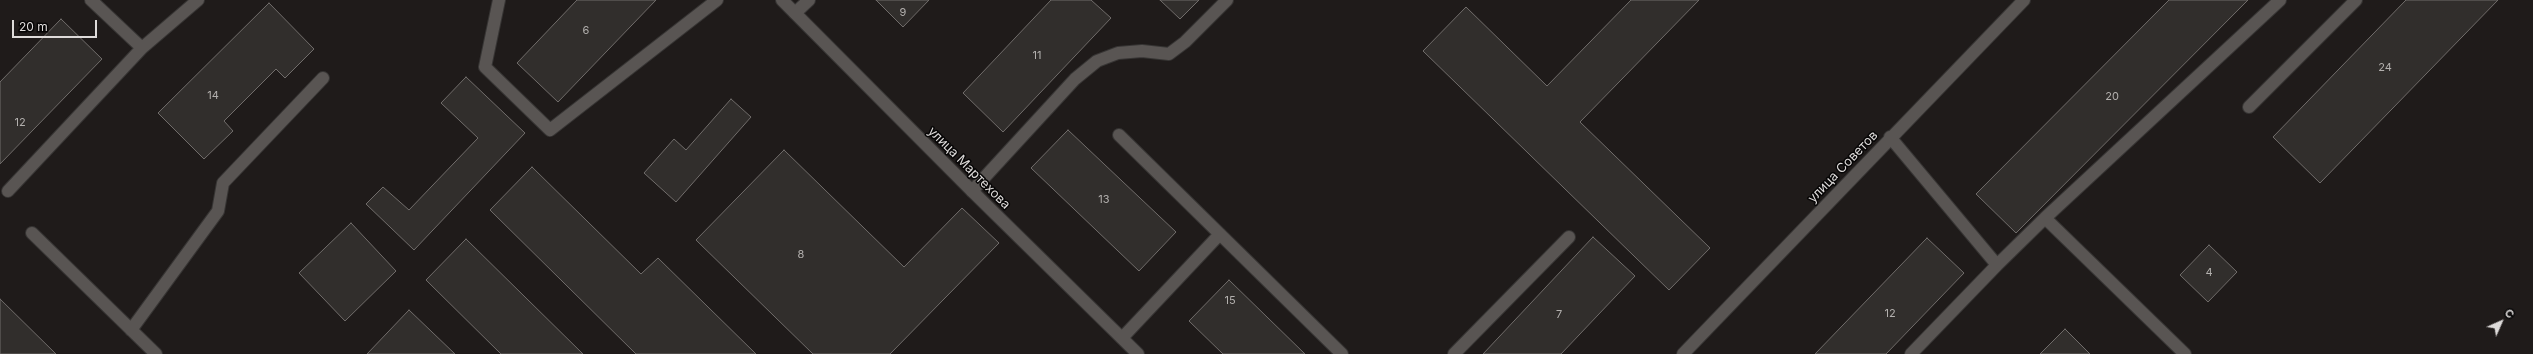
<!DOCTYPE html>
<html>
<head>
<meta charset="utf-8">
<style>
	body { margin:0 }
	#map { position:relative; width:2533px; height:354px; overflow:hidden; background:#1f1b1a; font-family:Inter,sans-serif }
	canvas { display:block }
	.north { position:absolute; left:2481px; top:302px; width:40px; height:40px; -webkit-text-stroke:3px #070606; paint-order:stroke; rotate:45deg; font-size:11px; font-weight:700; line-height:16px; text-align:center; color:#dedbda }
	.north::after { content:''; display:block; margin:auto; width:14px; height:18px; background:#dedbda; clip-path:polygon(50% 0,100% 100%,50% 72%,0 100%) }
	.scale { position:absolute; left:12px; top:20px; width:85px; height:18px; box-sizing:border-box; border:2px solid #dedbda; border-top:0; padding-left:5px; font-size:12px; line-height:14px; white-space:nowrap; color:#dedbda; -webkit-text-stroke:3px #070606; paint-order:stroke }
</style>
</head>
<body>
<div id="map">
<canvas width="2533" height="354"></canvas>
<div class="north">С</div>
<div class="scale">20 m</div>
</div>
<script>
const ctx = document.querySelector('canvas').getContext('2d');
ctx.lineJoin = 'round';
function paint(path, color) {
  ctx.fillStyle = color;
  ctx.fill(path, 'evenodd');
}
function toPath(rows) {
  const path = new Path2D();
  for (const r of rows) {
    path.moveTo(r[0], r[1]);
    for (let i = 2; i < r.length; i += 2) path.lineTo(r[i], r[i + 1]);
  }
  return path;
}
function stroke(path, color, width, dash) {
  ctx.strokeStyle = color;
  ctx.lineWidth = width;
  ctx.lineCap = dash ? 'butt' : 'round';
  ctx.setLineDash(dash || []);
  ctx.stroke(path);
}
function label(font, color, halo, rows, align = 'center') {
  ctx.font = font + ' Inter,sans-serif';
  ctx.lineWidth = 3;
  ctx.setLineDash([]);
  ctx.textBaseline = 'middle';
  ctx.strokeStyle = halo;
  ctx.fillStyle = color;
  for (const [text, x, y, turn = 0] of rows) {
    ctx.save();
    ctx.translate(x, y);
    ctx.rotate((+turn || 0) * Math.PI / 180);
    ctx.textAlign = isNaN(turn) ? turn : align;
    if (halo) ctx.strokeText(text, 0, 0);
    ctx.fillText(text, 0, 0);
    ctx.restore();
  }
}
const building = toPath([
	[577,0,656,0,558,102,517,63,577,0],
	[876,0,929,0,903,27,876,0],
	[1051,0,1091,0,1111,18,1003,132,963,93,1051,0],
	[1160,0,1199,0,1180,19,1160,0],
	[1631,0,1699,0,1580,122,1710,248,1669,290,1423,51,1466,7,1547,86,1631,0],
	[2169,0,2248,0,2016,233,1976,194,2169,0],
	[2406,0,2498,0,2320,183,2273,137,2406,0],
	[269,3,314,49,285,78,276,69,224,121,233,131,204,159,158,113,269,3],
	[61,19,102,59,0,164,0,82,61,19],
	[466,77,525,133,414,250,366,204,383,187,409,210,478,138,441,103,466,77],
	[731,99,751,117,676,202,644,173,674,139,686,150,731,99],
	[1068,130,1176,232,1139,271,1031,168,1068,130],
	[784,150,904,267,962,208,999,243,890,354,813,354,696,240,784,150],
	[532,167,641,274,658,258,756,354,636,354,490,210,532,167],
	[351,223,396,271,345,321,299,273,351,223],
	[1593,237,1635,276,1561,354,1483,354,1593,237],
	[1927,238,1964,273,1886,354,1815,354,1927,238],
	[466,239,583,354,501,354,426,280,466,239],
	[2209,245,2237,272,2208,302,2180,275,2209,245],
	[1229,280,1305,354,1223,354,1189,321,1229,280],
	[0,299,56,354,0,354,0,299],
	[409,310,455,354,367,354,409,310],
	[2065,329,2090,354,2040,354,2065,329]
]);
paint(building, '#312e2c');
stroke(building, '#716d6b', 1);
const lane = toPath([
	[91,0,142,48],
	[499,0,485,67,550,130,717,0],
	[795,13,809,0],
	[2249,107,2356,0],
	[1119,135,1342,354],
	[1890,137,1997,265,2045,218,2185,354],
	[8,191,142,48,198,0],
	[972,191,1075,79,1097,61,1118,53,1142,51,1169,54,1185,42,1227,0],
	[2045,218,2280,0],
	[32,233,156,354],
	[131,330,218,211,223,183,323,78],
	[1122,338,1220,234],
	[1454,354,1569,237],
	[1911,354,1997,265]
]);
const street = toPath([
	[782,0,972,191,1138,354],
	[1683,354,2024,0]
]);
stroke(lane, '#373534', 14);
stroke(street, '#373534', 14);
stroke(lane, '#595553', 12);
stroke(street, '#595553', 12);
label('11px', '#b3b0ae', null, [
	["9",903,13],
	["6",586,31],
	["11",1037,56],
	["24",2385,68],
	["14",213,96],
	["20",2112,97],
	["12",20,123],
	["13",1104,200],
	["8",801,255],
	["4",2209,273],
	["15",1230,301],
	["12",1890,314],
	["7",1559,315]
]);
label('13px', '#dedbda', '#070606', [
	["улица Советов",1843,167,-46],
	["улица Мартехова",969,168,45]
]);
</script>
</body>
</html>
